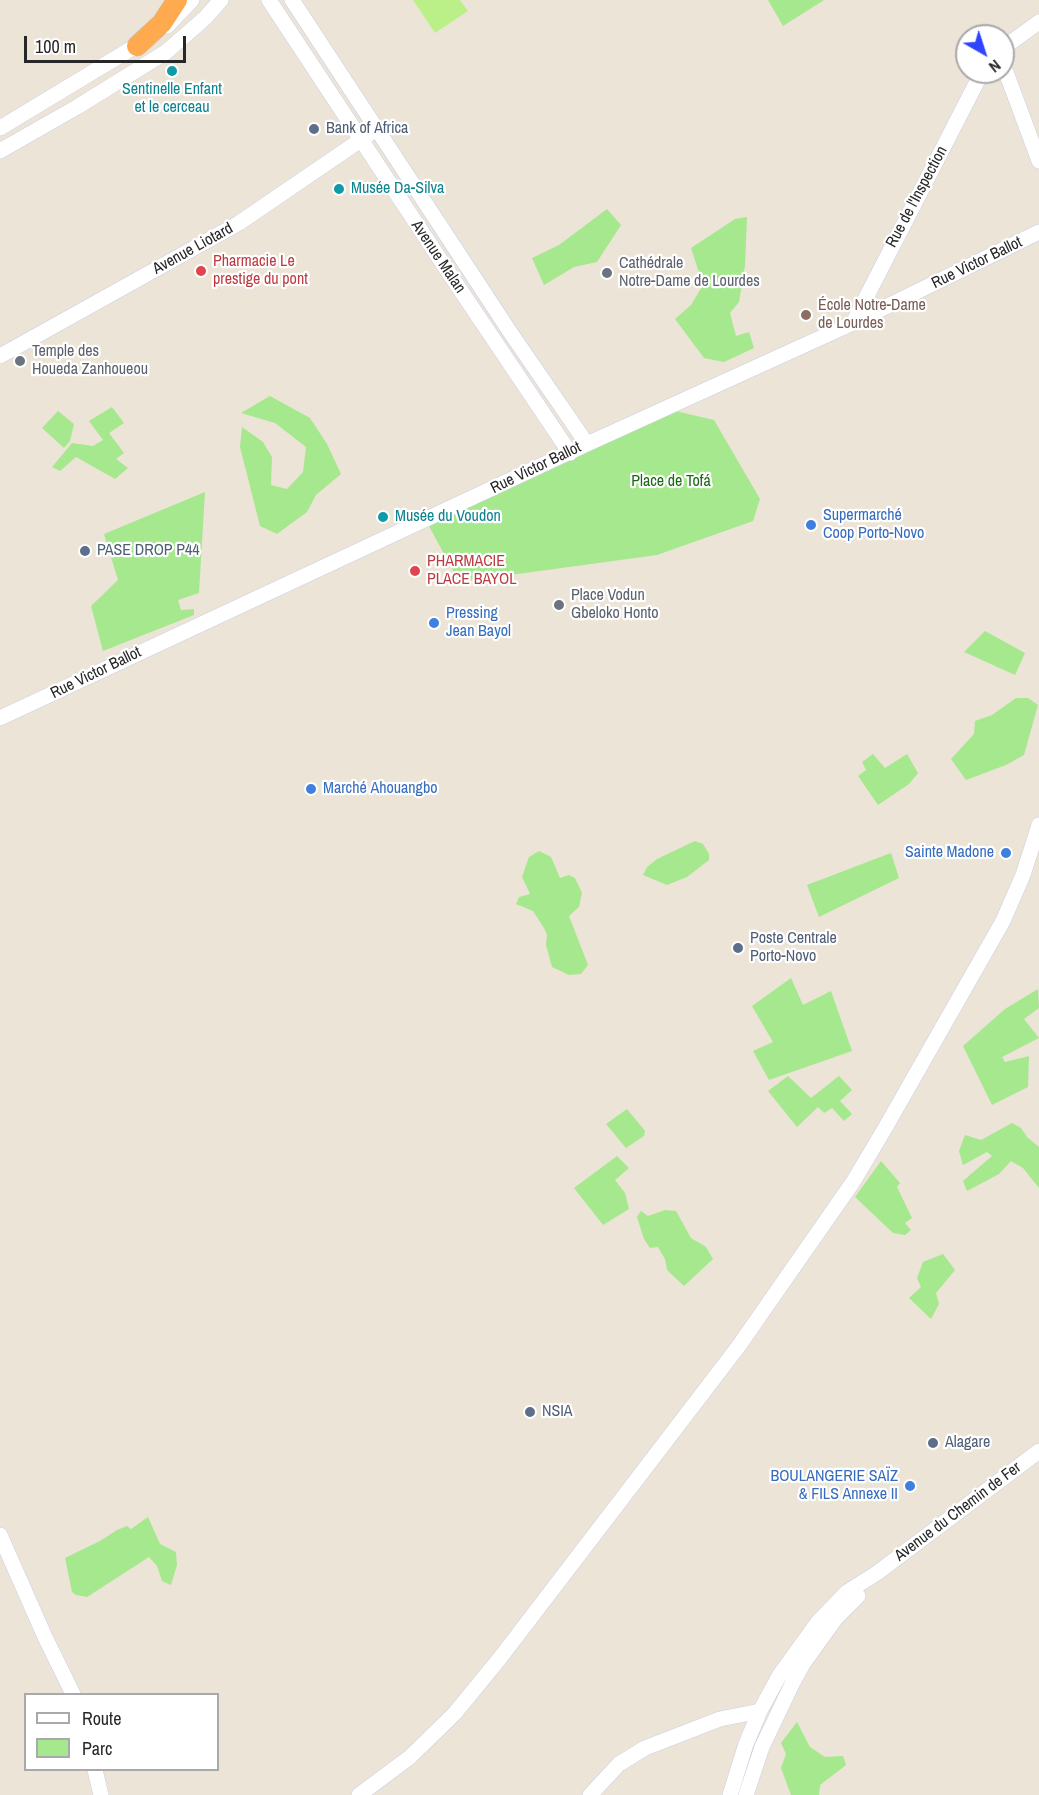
<!DOCTYPE html>
<html>
<head>
<meta charset="utf-8">
<style>
	body { margin:0 }
	#map { position:relative; width:1039px; height:1795px; overflow:hidden; background:#ece4d7; font-family:"Archivo Narrow",sans-serif }
	canvas { display:block }
	.legend { position:absolute; left:24px; top:1693px; width:195px; height:78px; box-sizing:border-box; background:#fff; border:2px solid #a9a9a9; margin:0; padding:8px 10px; list-style:none; font-size:18px; color:#272727 }
	.legend li { display:flex; align-items:center; gap:12px; height:30px }
	.legend b { width:30px; border:2px solid #a9a9a9 }
	.north { position:absolute; left:955px; top:24px; width:60px; height:60px; box-sizing:border-box; background:#fff; border:2px solid #a9a9a9; border-radius:50%; rotate:141deg; font-size:16px; font-weight:700; line-height:24px; text-align:center; color:#272727 }
	.north::after { content:''; display:block; margin:auto; width:21px; height:27px; background:#3045ff; clip-path:polygon(50% 0,100% 100%,50% 72%,0 100%) }
	.scale { position:absolute; left:24px; top:36px; width:162px; height:27px; box-sizing:border-box; border:3px solid #272727; border-top:0; padding-left:8px; font-size:18px; line-height:21px; white-space:nowrap; color:#272727; -webkit-text-stroke:4px #fff; paint-order:stroke }
</style>
</head>
<body>
<div id="map">
<canvas width="1039" height="1795"></canvas>
<ul class="legend">
<li><b style="height:8px;background:#fff"></b>Route</li>
<li><b style="height:16px;background:#a5e88e"></b>Parc</li>
</ul>
<div class="north">N</div>
<div class="scale">100 m</div>
</div>
<script>
const ctx = document.querySelector('canvas').getContext('2d');
ctx.lineJoin = 'round';
function paint(path, color) {
  ctx.fillStyle = color;
  ctx.fill(path, 'evenodd');
}
function toPath(rows) {
  const path = new Path2D();
  for (const r of rows) {
    path.moveTo(r[0], r[1]);
    for (let i = 2; i < r.length; i += 2) path.lineTo(r[i], r[i + 1]);
  }
  return path;
}
function stroke(path, color, width, dash) {
  ctx.strokeStyle = color;
  ctx.lineWidth = width;
  ctx.lineCap = dash ? 'butt' : 'round';
  ctx.setLineDash(dash || []);
  ctx.stroke(path);
}
function label(font, color, halo, rows, align = 'center') {
  ctx.font = font + ' "Archivo Narrow",sans-serif';
  ctx.lineWidth = 4.5;
  ctx.setLineDash([]);
  ctx.textBaseline = 'middle';
  ctx.strokeStyle = halo;
  ctx.fillStyle = color;
  for (const [text, x, y, turn = 0] of rows) {
    ctx.save();
    ctx.translate(x, y);
    ctx.rotate((+turn || 0) * Math.PI / 180);
    ctx.textAlign = isNaN(turn) ? turn : align;
    if (halo) ctx.strokeText(text, 0, 0);
    ctx.fillText(text, 0, 0);
    ctx.restore();
  }
}
paint(toPath([
	[768,0,824,0,783,26],
	[607,209,621,225,597,262,574,267,544,285,532,258,559,245],
	[747,217,745,266,739,302,730,313,736,336,749,332,754,348,724,362,704,358,675,319,691,305,703,285,691,248,735,219],
	[270,396,310,418,327,444,341,474,316,495,307,512,277,534,260,526,240,447,242,427,263,442,272,457,271,485,287,489,303,472,306,447,275,423,241,413],
	[112,407,124,423,109,433,124,453,116,459,128,468,115,479,76,457,60,471,52,467,72,443,93,446,103,440,89,421],
	[671,410,714,420,760,499,753,521,657,555,459,582,429,526],
	[58,411,74,424,70,441,64,448,42,428],
	[205,492,199,593,178,600,181,610,194,609,194,615,103,651,91,606,118,580,104,534],
	[985,631,1025,653,1015,675,964,652],
	[1016,698,1028,698,1038,705,1024,755,1006,765,966,780,951,759,974,734,975,721,992,715],
	[873,754,885,768,907,754,918,773,909,784,878,805,858,776,866,770,862,762],
	[695,841,703,844,709,854,709,860,687,877,667,885,643,875,647,867,657,859],
	[539,851,551,857,560,878,569,875,575,878,582,893,579,907,569,916,588,965,581,974,569,975,552,967,546,945,547,935,544,928,533,911,516,904,519,897,530,894,522,877,529,857],
	[891,853,899,878,819,917,807,885],
	[791,978,803,1005,831,991,852,1051,769,1080,753,1051,773,1042,752,1006],
	[1038,989,1039,1008,1024,1019,1039,1038,1002,1057,1005,1062,1029,1056,1028,1087,992,1105,963,1046,1005,1009],
	[788,1076,811,1098,839,1076,852,1090,840,1101,852,1114,844,1121,832,1108,824,1113,818,1107,797,1127,768,1091],
	[627,1109,645,1131,644,1136,626,1148,606,1124],
	[1012,1123,1021,1128,1027,1137,1039,1147,1039,1188,1023,1168,1011,1161,999,1174,967,1191,963,1181,992,1156,987,1152,963,1165,959,1151,965,1135,981,1140],
	[617,1156,629,1168,615,1180,625,1193,629,1209,603,1225,574,1188],
	[881,1161,900,1183,897,1187,912,1218,905,1223,911,1230,905,1235,893,1233,855,1197],
	[665,1210,676,1211,691,1238,706,1247,713,1259,684,1286,667,1270,665,1259,658,1247,650,1248,644,1239,637,1217,641,1211,648,1216],
	[943,1254,955,1270,936,1293,939,1304,931,1319,909,1298,921,1287,917,1278,923,1262],
	[148,1517,160,1544,176,1552,177,1565,171,1585,162,1581,157,1566,149,1557,87,1597,76,1595,72,1592,65,1558,100,1541,117,1530,127,1526,131,1529],
	[797,1722,810,1747,825,1757,843,1756,846,1765,820,1785,819,1795,791,1795,781,1768,786,1754,781,1743]
]), '#a5e88e');
paint(toPath([
	[413,0,460,0,468,11,435,33]
]), '#bbf088');
const secondary = toPath([
	[269,0,451,276,570,453],
	[292,0,510,332,587,444],
	[167,26,192,0],
	[1003,48,1039,22],
	[1003,64,1039,161],
	[0,128,144,41],
	[0,151,77,107,166,52,205,18,221,0],
	[853,323,982,72],
	[0,356,239,223,368,135],
	[0,718,587,444,853,323,1039,232],
	[0,1535,45,1637,73,1694],
	[95,1770,101,1795],
	[359,1795,410,1757,455,1713,500,1658,738,1347,853,1182,884,1130,1003,921,1023,875,1039,825],
	[590,1795,619,1764,645,1748,720,1719,760,1711],
	[730,1795,746,1744,760,1711,779,1676,818,1622,847,1592,877,1573,1039,1451],
	[746,1795,762,1747,793,1682,803,1664,836,1618,858,1596]
]);
const highway = toPath([
	[137,46,162,23,177,0]
]);
stroke(secondary, '#cccee2', 16);
stroke(highway, '#c7c7c7', 21);
stroke(secondary, '#fff', 15);
stroke(highway, '#ffaa4e', 20);
for (const [x, y, r, color] of [
	[172,71,6,"#0f9aa8"],
	[314,129,6,"#5c6f8a"],
	[339,189,6,"#0f9aa8"],
	[201,271,6,"#e0444e"],
	[607,273,6,"#6b7280"],
	[806,315,6,"#8d6e63"],
	[20,361,6,"#6b7280"],
	[383,517,6,"#0f9aa8"],
	[811,525,6,"#3f7fe0"],
	[85,551,6,"#5c6f8a"],
	[415,571,6,"#e0444e"],
	[559,605,6,"#6b7280"],
	[434,623,6,"#3f7fe0"],
	[311,789,6,"#3f7fe0"],
	[1006,853,6,"#3f7fe0"],
	[738,948,6,"#5c6f8a"],
	[530,1412,6,"#5c6f8a"],
	[933,1443,6,"#5c6f8a"],
	[910,1486,6,"#3f7fe0"]
]) {
  const dot = new Path2D();
  dot.arc(x, y, r, 0, 2 * Math.PI);
  ctx.fillStyle = color;
  ctx.fill(dot);
  stroke(dot, '#fff', 2);
}
label('16px', '#0d838f', '#fff', [
	["Sentinelle Enfant",172,90,"center"],
	["et le cerceau",172,108,"center"],
	["Musée Da-Silva",351,189],
	["Musée du Voudon",395,517]
], 'left');
label('16px', '#4e5e75', '#fff', [
	["Bank of Africa",326,129],
	["PASE DROP P44",97,551],
	["Poste Centrale",750,939],
	["Porto-Novo",750,957],
	["NSIA",542,1412],
	["Alagare",945,1443]
], 'left');
label('16px', '#272727', '#fff', [
	["Rue de l'Inspection",917,197,-62],
	["Avenue Liotard",193,249,-29],
	["Avenue Malan",438,257,56],
	["Rue Victor Ballot",977,263,-26],
	["Rue Victor Ballot",536,468,-26],
	["Rue Victor Ballot",96,673,-26],
	["Avenue du Chemin de Fer",958,1512,-37]
]);
label('16px', '#be3a42', '#fff', [
	["Pharmacie Le",213,262],
	["prestige du pont",213,280],
	["PHARMACIE",427,562],
	["PLACE BAYOL",427,580]
], 'left');
label('16px', '#5b616d', '#fff', [
	["Cathédrale",619,264],
	["Notre-Dame de Lourdes",619,282],
	["Temple des",32,352],
	["Houeda Zanhoueou",32,370],
	["Place Vodun",571,596],
	["Gbeloko Honto",571,614]
], 'left');
label('16px', '#785e54', '#fff', [
	["École Notre-Dame",818,306],
	["de Lourdes",818,324]
], 'left');
label('16px', '#1d6813', '#fff', [
	["Place de Tofá",671,482]
]);
label('16px', '#366cbe', '#fff', [
	["Supermarché",823,516],
	["Coop Porto-Novo",823,534],
	["Pressing",446,614],
	["Jean Bayol",446,632],
	["Marché Ahouangbo",323,789],
	["Sainte Madone",994,853,"right"],
	["BOULANGERIE SAÏZ",898,1477,"right"],
	["& FILS Annexe II",898,1495,"right"]
], 'left');
</script>
</body>
</html>
